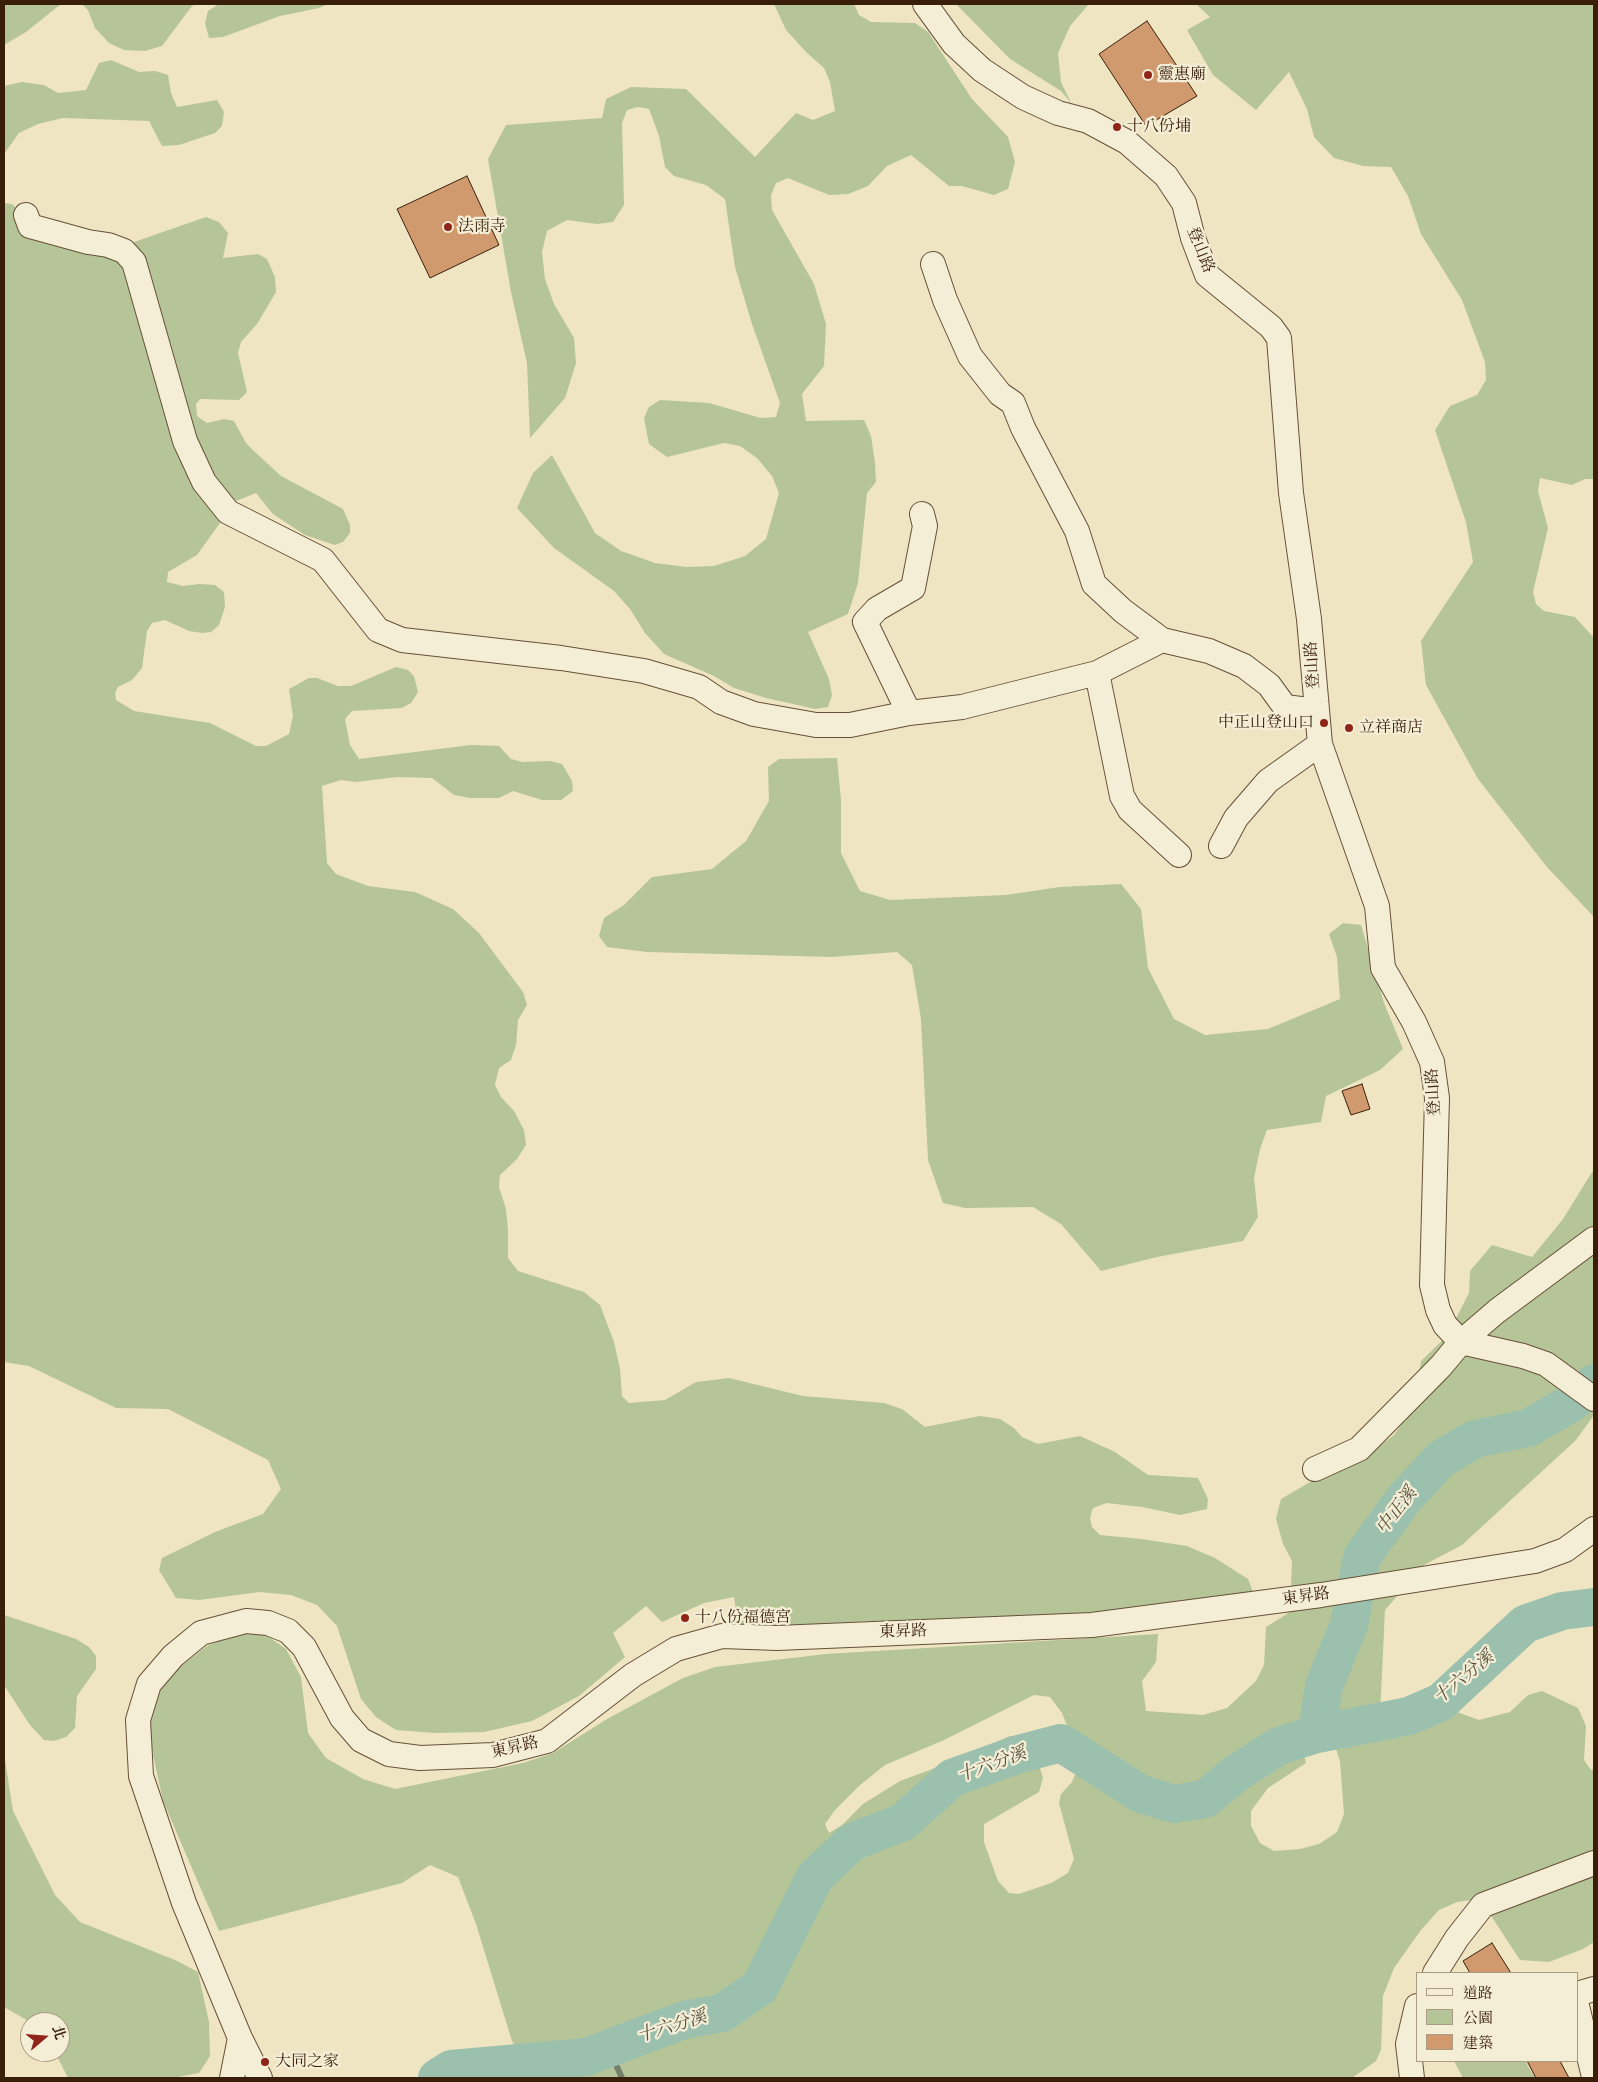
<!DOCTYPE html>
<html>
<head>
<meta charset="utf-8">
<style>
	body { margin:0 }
	#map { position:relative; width:1598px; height:2082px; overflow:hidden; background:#efe5c2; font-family:"IM FELL French Canon","Noto Serif TC",serif }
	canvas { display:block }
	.frame { position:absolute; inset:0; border:5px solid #391f0a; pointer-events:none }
	.legend { position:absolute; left:1416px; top:1972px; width:162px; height:90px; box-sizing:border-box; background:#f5eed7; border:1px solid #aa9b85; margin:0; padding:6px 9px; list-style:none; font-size:15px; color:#391f0a }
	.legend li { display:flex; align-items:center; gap:10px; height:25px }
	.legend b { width:25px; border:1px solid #aa9b85 }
	.north { position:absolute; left:20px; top:2012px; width:50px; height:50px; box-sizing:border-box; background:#f5eed7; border:1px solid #aa9b85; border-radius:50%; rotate:72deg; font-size:14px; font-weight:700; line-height:20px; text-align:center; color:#391f0a }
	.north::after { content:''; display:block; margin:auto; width:18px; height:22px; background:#8f2418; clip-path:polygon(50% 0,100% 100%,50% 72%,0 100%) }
</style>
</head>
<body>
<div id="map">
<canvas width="1598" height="2082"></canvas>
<div class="frame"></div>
<ul class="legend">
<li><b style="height:6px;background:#f5eed7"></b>道路</li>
<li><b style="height:14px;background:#b5c597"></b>公園</li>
<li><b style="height:14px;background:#d1996e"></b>建築</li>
</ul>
<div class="north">北</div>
</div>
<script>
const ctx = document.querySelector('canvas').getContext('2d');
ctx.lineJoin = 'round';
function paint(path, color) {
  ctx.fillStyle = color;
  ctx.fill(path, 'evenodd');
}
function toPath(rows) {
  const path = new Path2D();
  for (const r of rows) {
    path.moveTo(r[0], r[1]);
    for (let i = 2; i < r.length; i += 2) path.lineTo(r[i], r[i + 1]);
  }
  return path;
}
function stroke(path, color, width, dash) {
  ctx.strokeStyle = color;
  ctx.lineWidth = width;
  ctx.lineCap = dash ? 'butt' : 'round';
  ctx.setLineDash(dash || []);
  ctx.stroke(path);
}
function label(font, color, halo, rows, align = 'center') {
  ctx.font = font + ' "IM FELL French Canon","Noto Serif TC",serif';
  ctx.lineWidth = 4.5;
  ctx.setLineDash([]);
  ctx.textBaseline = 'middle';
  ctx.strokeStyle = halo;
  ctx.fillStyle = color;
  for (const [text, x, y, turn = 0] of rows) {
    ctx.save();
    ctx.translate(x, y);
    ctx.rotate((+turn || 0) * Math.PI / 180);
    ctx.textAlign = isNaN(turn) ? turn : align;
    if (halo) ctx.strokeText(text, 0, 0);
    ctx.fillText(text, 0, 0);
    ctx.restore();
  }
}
paint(toPath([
	[4,4,61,4,26,32,4,45],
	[82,4,197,4,192,6,162,46,145,51,124,50,109,43,95,28,88,10],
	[219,4,328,4,319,8,280,16,223,37,209,38,205,23,208,11],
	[774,4,854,4,859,15,871,22,915,23,928,32,972,99,1008,137,1015,162,1008,189,994,195,962,186,949,186,911,155,887,166,868,186,848,194,829,195,788,178,776,183,771,195,772,210,814,284,826,324,824,366,802,394,806,421,864,420,871,436,875,463,876,482,867,493,858,583,848,614,808,632,829,679,832,695,828,707,815,709,766,698,734,688,714,676,664,654,645,633,630,609,614,591,554,548,517,508,533,473,552,455,595,533,621,551,655,563,687,567,714,566,745,556,766,539,779,493,772,476,757,458,740,446,724,443,667,457,649,444,644,418,649,407,660,400,709,403,761,418,776,417,780,403,752,324,735,267,725,199,706,185,674,176,665,167,659,136,649,109,638,107,627,110,622,123,624,205,613,222,597,224,567,220,547,231,542,252,545,279,554,304,574,338,576,363,565,398,530,438,527,363,511,292,488,159,506,125,602,118,606,99,631,87,686,89,755,157,796,113,813,120,835,111,830,82,824,68,806,52,786,30],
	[956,4,1089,4,1070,26,1058,53,1061,82,1071,103,1061,91,1010,59],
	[1196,4,1594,4,1594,479,1585,479,1572,485,1540,478,1538,491,1548,528,1533,592,1536,604,1544,611,1575,617,1594,638,1594,917,1547,867,1478,779,1426,685,1421,641,1473,562,1466,522,1435,430,1450,406,1477,395,1486,380,1485,362,1462,300,1421,234,1408,196,1391,167,1363,166,1334,158,1314,137,1307,109,1289,72,1256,110,1213,75,1187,30,1210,17],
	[111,60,139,72,155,71,168,75,171,93,177,107,217,100,224,112,222,126,215,133,179,145,162,146,149,121,63,118,38,124,19,133,4,154,4,86,22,82,44,85,58,93,86,90,99,63],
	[4,203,12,204,22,215,52,228,77,226,87,229,99,241,117,248,206,217,219,222,228,233,223,258,258,254,267,259,275,277,276,292,257,324,241,342,238,353,247,392,239,400,200,399,196,404,197,416,207,423,224,419,234,421,246,443,256,453,281,476,343,509,350,525,350,533,343,542,335,545,305,535,273,514,256,493,236,501,225,494,195,442,220,523,197,555,168,572,167,582,183,586,199,584,215,585,224,592,225,607,219,625,211,632,202,633,189,631,165,620,152,623,147,631,142,668,132,680,118,687,115,693,116,700,134,711,210,723,256,746,266,746,289,734,293,716,289,689,309,678,317,678,338,686,351,686,396,667,408,670,414,676,418,692,411,703,402,708,352,711,345,719,350,745,359,759,471,745,499,746,511,759,523,762,550,761,562,764,572,781,573,791,561,800,542,800,513,791,499,798,470,798,454,795,432,778,397,777,356,782,341,780,322,786,327,863,336,874,368,886,415,892,453,909,479,933,523,992,527,1005,518,1020,516,1045,511,1060,499,1068,495,1085,501,1097,514,1111,524,1130,526,1145,517,1159,500,1175,499,1187,506,1209,508,1231,508,1258,518,1271,584,1292,600,1305,614,1342,620,1369,622,1396,629,1403,665,1400,696,1382,729,1378,803,1396,884,1403,902,1409,925,1427,980,1416,1000,1419,1014,1428,1022,1437,1038,1444,1080,1436,1115,1452,1148,1475,1198,1478,1208,1499,1207,1509,1180,1515,1142,1507,1107,1503,1093,1508,1090,1518,1092,1527,1100,1535,1141,1539,1187,1546,1215,1558,1248,1579,1253,1592,1246,1595,1118,1611,963,1622,872,1621,801,1625,738,1624,734,1597,704,1603,662,1622,646,1606,613,1633,625,1657,579,1696,532,1721,484,1732,435,1733,396,1730,376,1717,361,1699,337,1626,317,1605,291,1595,259,1592,199,1600,176,1598,159,1570,162,1558,215,1532,263,1514,281,1489,268,1460,168,1409,116,1408,29,1366,4,1362],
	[837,758,841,800,841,853,860,891,890,900,1006,895,1060,887,1121,884,1141,909,1148,968,1174,1019,1205,1035,1268,1029,1340,999,1337,957,1329,934,1343,923,1361,925,1384,1003,1403,1049,1380,1070,1326,1096,1321,1122,1267,1130,1260,1149,1254,1178,1258,1217,1243,1241,1157,1257,1101,1271,1061,1224,1033,1207,965,1208,943,1203,928,1160,921,1019,912,965,897,952,832,957,647,952,607,947,599,936,604,918,624,905,652,877,712,869,746,841,769,801,768,767,779,759],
	[1594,1169,1594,1415,1576,1440,1462,1545,1424,1565,1385,1610,1380,1715,1454,1711,1479,1720,1510,1712,1528,1695,1542,1691,1578,1708,1586,1726,1584,1760,1591,1770,1594,1769,1594,1942,1583,1949,1549,1962,1520,1960,1488,1911,1471,1900,1457,1902,1439,1910,1421,1930,1394,1968,1383,1996,1381,2050,1376,2061,1352,2078,533,2078,512,2041,476,1924,458,1877,430,1865,402,1883,219,1931,163,1801,147,1726,156,1693,180,1667,207,1646,238,1633,266,1635,286,1649,301,1677,308,1733,326,1758,363,1779,395,1789,523,1763,553,1753,607,1719,683,1678,715,1667,826,1654,1158,1634,1156,1662,1142,1681,1146,1711,1203,1715,1227,1708,1256,1681,1264,1665,1266,1627,1290,1612,1292,1561,1283,1544,1276,1519,1281,1499,1310,1482,1363,1459,1394,1435,1415,1406,1421,1361,1447,1336,1469,1293,1470,1271,1492,1245,1532,1257,1563,1219],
	[1034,1695,1050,1697,1062,1713,1072,1738,1078,1767,1072,1782,1061,1794,1059,1803,1074,1859,1068,1873,1051,1883,1019,1894,1009,1893,998,1881,984,1842,984,1824,1039,1792,1043,1778,1037,1758,1024,1736,1010,1736,946,1764,900,1781,863,1804,842,1825,829,1833,825,1824,835,1810,860,1785,885,1765,944,1740],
	[1333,1739,1340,1761,1344,1814,1337,1832,1319,1844,1300,1849,1274,1851,1260,1843,1251,1826,1251,1811,1268,1788,1306,1763,1302,1748],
	[4,1615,76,1639,89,1647,96,1656,96,1669,77,1696,75,1728,66,1737,54,1741,44,1740,30,1725,4,1685],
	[4,1753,13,1811,55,1895,80,1922,175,1960,198,1972,209,2022,210,2056,199,2073,172,2078,68,2078,55,2052,60,2052,60,2022,30,2022,4,2007],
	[1454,2061,1525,2061,1535,2078,1463,2078]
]), '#b5c597');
stroke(toPath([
	[609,2049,622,2078]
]), '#74806c', 6);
stroke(toPath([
	[1317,1734,1324,1686,1349,1625,1362,1557,1403,1500,1441,1459,1475,1439,1528,1428,1570,1404,1594,1383],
	[437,2078,451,2069,586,2057,684,2020,722,2013,760,1987,815,1877,852,1842,903,1822,952,1778,1019,1754,1061,1743,1141,1794,1174,1804,1205,1799,1238,1772,1279,1746,1317,1734,1409,1716,1441,1702,1525,1624,1562,1611,1594,1607]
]), '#9bc0ae', 38);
const building = toPath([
	[1147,21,1197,96,1146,126,1099,54,1147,21],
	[467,176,499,245,430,278,397,209,467,176],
	[1362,1084,1370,1109,1351,1115,1342,1091,1362,1084],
	[1492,1943,1511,1973,1470,1973,1463,1961,1492,1943],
	[1527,2061,1560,2061,1569,2078,1536,2078,1527,2061]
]);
paint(building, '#d1996e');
stroke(building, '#391f0a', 1);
const minor = toPath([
	[925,4,954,44,982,70,1023,97,1058,113,1088,121,1127,142,1166,176,1184,203,1193,238,1207,275,1271,327,1279,338,1291,493,1309,619,1320,744,1377,906,1383,968,1414,1022,1432,1062,1437,1098,1432,1285,1438,1310,1445,1325,1461,1342,1523,1356,1546,1364,1594,1399],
	[26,215,30,226,88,242,108,245,124,251,134,262,185,441,204,482,228,512,323,560,378,630,402,640,561,658,644,671,699,687,721,702,754,714,816,725,850,725,909,713,962,707,1097,673,1162,640,1209,651,1244,666,1269,685,1285,707,1316,711],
	[933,264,945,300,970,356,1000,394,1013,403,1023,428,1077,531,1094,584,1123,611,1162,640],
	[1097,673,1122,796,1130,810,1179,855],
	[909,713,865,622,877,609,913,588,925,526,922,514],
	[1221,846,1236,818,1268,781,1320,744],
	[1315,1469,1359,1449,1441,1366,1461,1342,1497,1311,1594,1239],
	[1435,1973,1457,1938,1483,1905,1594,1863],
	[1577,1994,1594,1989],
	[1577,2006,1594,2077],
	[232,2078,240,2038],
	[260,2078,240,2038,184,1903,141,1776,138,1720,149,1684,173,1656,201,1633,246,1621,268,1623,288,1631,304,1647,342,1718,361,1740,389,1754,420,1758,493,1755,547,1741,633,1675,676,1649,722,1636,777,1638,1092,1625,1321,1595,1535,1561,1565,1550,1594,1529],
	[1412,2078,1408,2044,1417,2006]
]);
stroke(minor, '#665038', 26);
stroke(minor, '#f5eed7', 24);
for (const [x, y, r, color] of [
	[1148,75,5,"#8f2418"],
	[1117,127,5,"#8f2418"],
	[448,227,5,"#8f2418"],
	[1324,723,5,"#8f2418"],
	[1349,728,5,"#8f2418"],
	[685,1618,5,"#8f2418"],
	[265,2062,5,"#8f2418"]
]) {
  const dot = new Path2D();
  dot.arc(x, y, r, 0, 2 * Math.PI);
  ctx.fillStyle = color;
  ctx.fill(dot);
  stroke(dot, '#f5eed7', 2);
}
label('16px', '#391f0a', '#f5eed7', [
	["靈惠廟",1158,75],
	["十八份埔",1127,127],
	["法雨寺",458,227],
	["中正山登山口",1314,723,"right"],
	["立祥商店",1359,728],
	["十八份福德宮",695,1618],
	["大同之家",275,2062]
], 'left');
label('16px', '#391f0a', '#f5eed7', [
	["登山路",1200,250,68],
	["登山路",1313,665,-94],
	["登山路",1434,1092,-94],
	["東昇路",1306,1597,-8],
	["東昇路",903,1632,-2],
	["東昇路",515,1748,-13]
]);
label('italic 18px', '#564f3b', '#f5eed7', [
	["中正溪",1397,1511,-52],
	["十六分溪",1464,1678,-40],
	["十六分溪",992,1765,-20],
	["十六分溪",672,2027,-17]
]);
</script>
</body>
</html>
